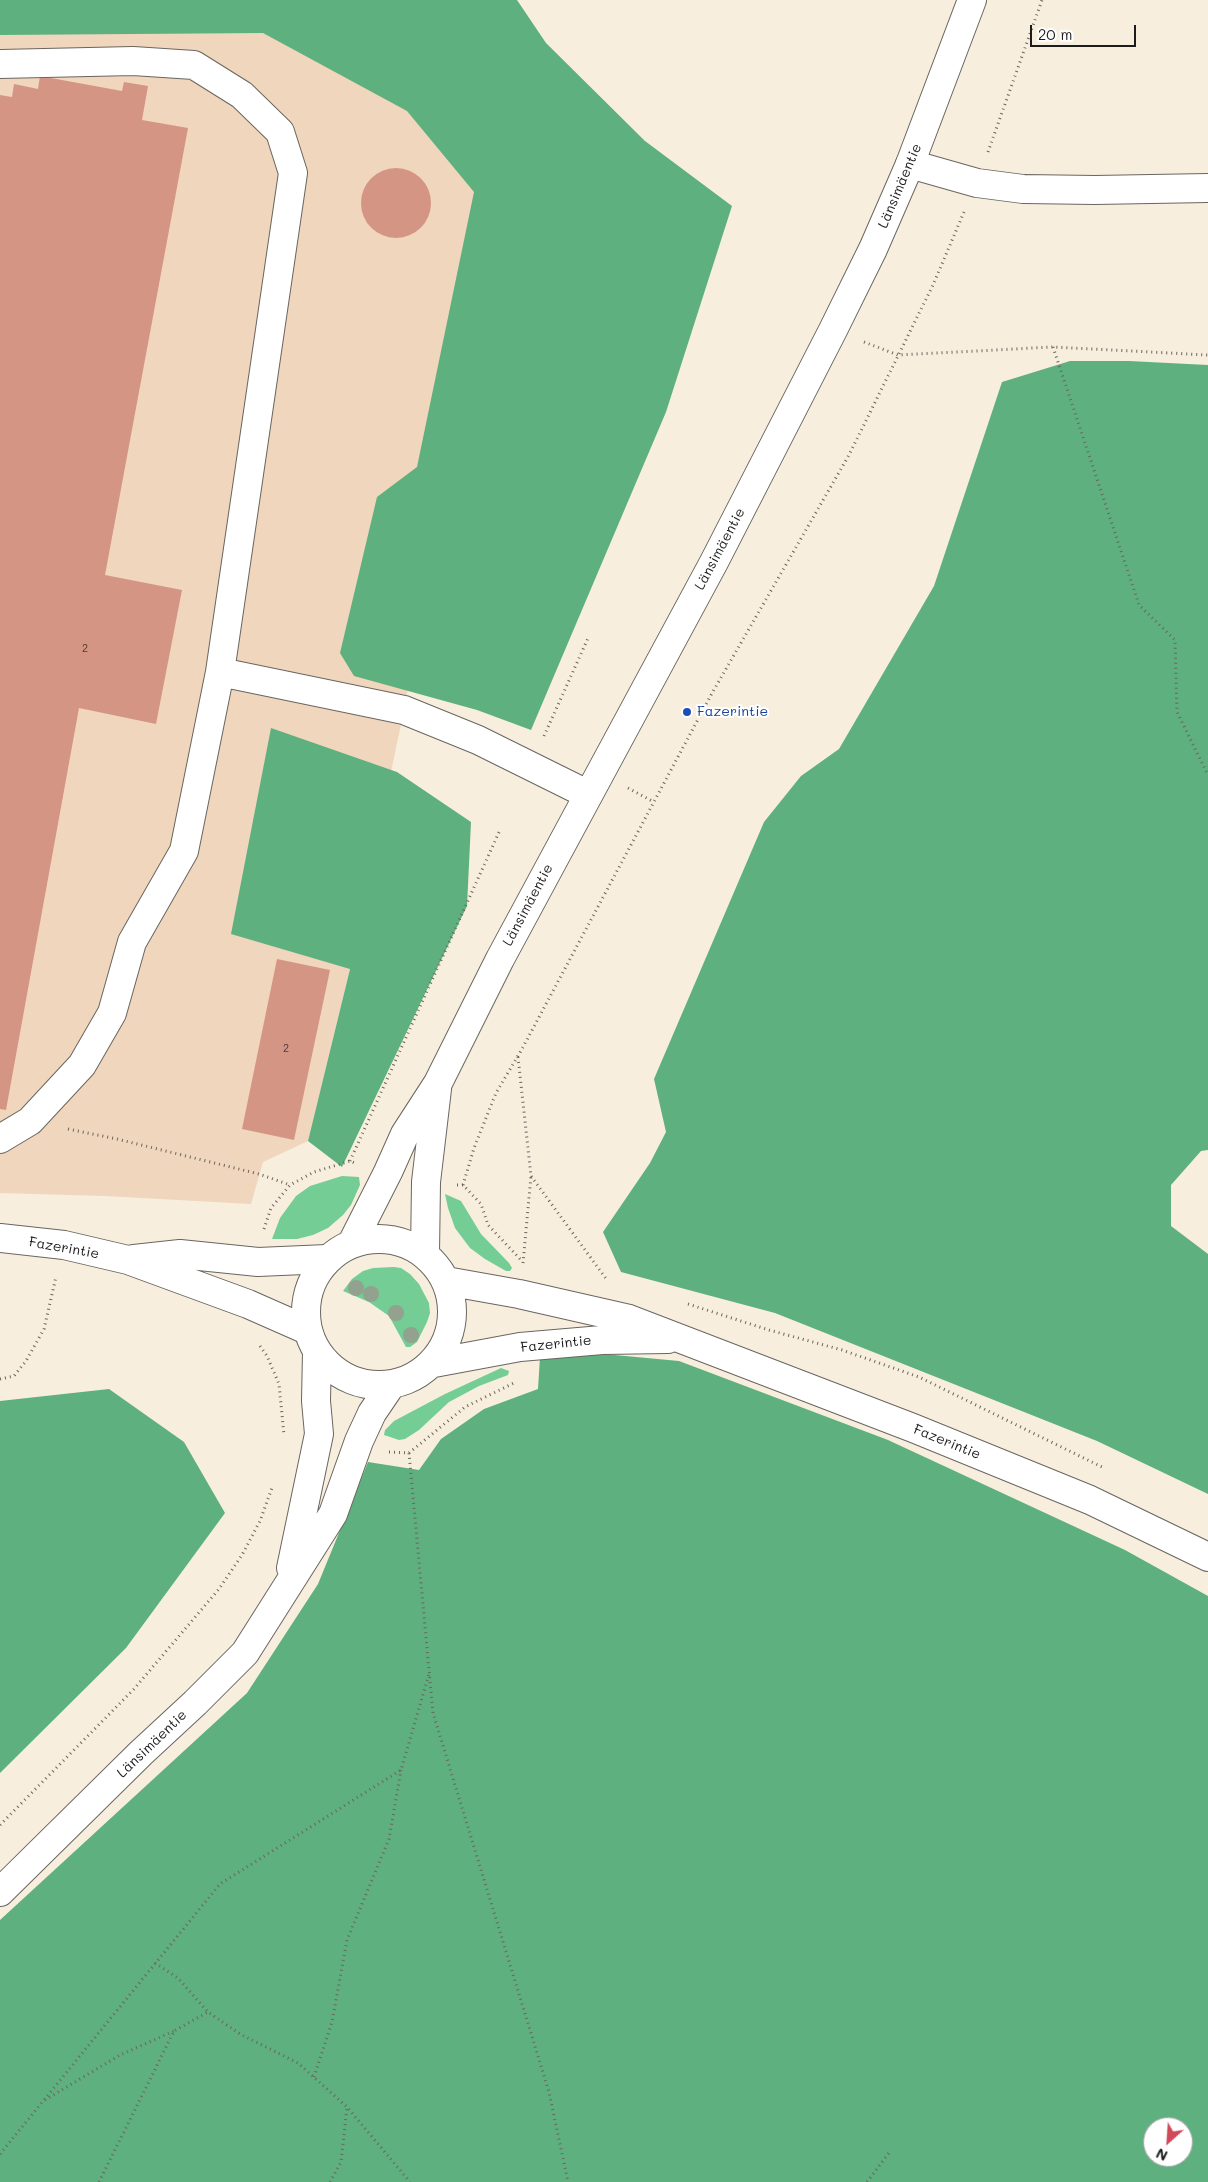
<!DOCTYPE html>
<html>
<head>
<meta charset="utf-8">
<style>
	body { margin:0 }
	#map { position:relative; width:1208px; height:2182px; overflow:hidden; background:#f8eede; font-family:Mali,sans-serif }
	canvas { display:block }
	.north { position:absolute; left:1143px; top:2117px; width:50px; height:50px; box-sizing:border-box; background:#fff; border:1px solid #a4a4a4; border-radius:50%; rotate:206deg; font-size:14px; font-weight:700; line-height:20px; text-align:center; color:#1c1c1c }
	.north::after { content:''; display:block; margin:auto; width:18px; height:22px; background:#d1495b; clip-path:polygon(50% 0,100% 100%,50% 72%,0 100%) }
	.scale { position:absolute; left:1030px; top:25px; width:106px; height:22px; box-sizing:border-box; border:2px solid #1c1c1c; border-top:0; padding-left:6px; font-size:15px; line-height:18px; white-space:nowrap; color:#1c1c1c; -webkit-text-stroke:4px #fff; paint-order:stroke }
</style>
</head>
<body>
<div id="map">
<canvas width="1208" height="2182"></canvas>
<div class="north">N</div>
<div class="scale">20 m</div>
</div>
<script>
const ctx = document.querySelector('canvas').getContext('2d');
ctx.lineJoin = 'round';
function paint(path, color) {
  ctx.fillStyle = color;
  ctx.fill(path, 'evenodd');
}
function toPath(rows) {
  const path = new Path2D();
  for (const r of rows) {
    if (r.length === 3) {
      path.moveTo(r[0] + r[2], r[1]);
      path.arc(r[0], r[1], r[2], 0, 2 * Math.PI);
      continue;
    }
    path.moveTo(r[0], r[1]);
    for (let i = 2; i < r.length; i += 2) path.lineTo(r[i], r[i + 1]);
  }
  return path;
}
function stroke(path, color, width, dash) {
  ctx.strokeStyle = color;
  ctx.lineWidth = width;
  ctx.lineCap = dash ? 'butt' : 'round';
  ctx.setLineDash(dash || []);
  ctx.stroke(path);
}
function label(font, color, halo, rows, align = 'center') {
  ctx.font = font + ' Mali,sans-serif';
  ctx.lineWidth = 4;
  ctx.setLineDash([]);
  ctx.textBaseline = 'middle';
  ctx.strokeStyle = halo;
  ctx.fillStyle = color;
  for (const [text, x, y, turn = 0] of rows) {
    ctx.save();
    ctx.translate(x, y);
    ctx.rotate((+turn || 0) * Math.PI / 180);
    ctx.textAlign = isNaN(turn) ? turn : align;
    if (halo) ctx.strokeText(text, 0, 0);
    ctx.fillText(text, 0, 0);
    ctx.restore();
  }
}
paint(toPath([
	[0,15,523,40,404,710,350,968,308,1141,263,1162,251,1204,105,1196,0,1193]
]), '#f0d6bc');
paint(toPath([
	[342,1176,359,1177,360,1185,351,1205,343,1215,328,1228,313,1235,297,1239,272,1239,280,1218,296,1196,310,1186],
	[445,1194,461,1201,481,1234,509,1263,512,1268,510,1271,506,1271,485,1259,470,1248,455,1228,448,1208],
	[394,1267,401,1268,410,1274,419,1284,429,1303,430,1313,427,1322,417,1342,410,1347,406,1347,389,1316,369,1302,343,1291,352,1279,363,1271,373,1268],
	[501,1368,509,1371,508,1375,479,1386,449,1402,419,1430,405,1439,399,1440,384,1435,385,1430,394,1421,445,1394]
]), '#73cd94');
paint(toPath([
	[0,0,517,0,546,43,645,141,732,206,666,412,531,730,477,710,354,676,340,653,377,497,417,467,474,192,407,111,263,33,0,35],
	[1070,361,1129,361,1208,365,1208,1150,1201,1151,1171,1185,1171,1226,1208,1254,1208,1494,1097,1441,775,1313,621,1272,603,1232,650,1163,666,1132,654,1079,764,822,801,776,839,749,934,586,1002,382],
	[271,728,397,772,471,822,467,906,342,1167,308,1141,350,969,231,934],
	[604,1354,679,1361,888,1440,1125,1550,1208,1596,1208,2182,0,2182,0,1920,247,1693,318,1584,368,1462,419,1470,441,1439,484,1409,538,1389,540,1357],
	[1153,2127,1183,2127,1183,2157,1153,2157],
	[109,1389,184,1442,225,1513,126,1648,0,1773,0,1401]
]), '#5eb07e');
paint(toPath([
	[40,76,122,91,124,82,148,86,142,120,188,128,105,575,182,590,156,724,79,708,6,1110,0,1109,0,95,12,97,14,84,38,89],
	[396,203,35],
	[277,959,330,970,294,1140,242,1129]
]), '#d59585');
const minor = toPath([
	[0,64,133,61,194,65,242,95,280,132,293,173,220,672,184,851,132,942,112,1013,82,1065,30,1121,0,1139],
	[220,672,404,710,478,740,587,794],
	[0,1238,64,1245,128,1260,248,1304,307,1330],
	[134,1259,180,1254,258,1262,327,1259]
]);
const major = toPath([
	[379,1312,73],
	[352,1243,388,1172,405,1134,438,1083,500,959,714,562,833,330,873,249,910,164,972,0],
	[425,1253,426,1182,437,1089],
	[446,1281,519,1294,629,1319,913,1428,1090,1500,1208,1557],
	[434,1363,520,1347,602,1340,668,1339],
	[291,1568,319,1434,316,1401,317,1352],
	[0,1892,141,1753,195,1703,245,1653,333,1514,359,1441,372,1413,391,1385]
]);
const highway = toPath([
	[910,164,977,183,1023,189,1095,190,1208,188]
]);
stroke(minor, '#696660', 30);
stroke(major, '#696660', 30);
stroke(highway, '#696660', 30);
stroke(toPath([
	[988,152,1042,0],
	[864,342,898,355,1053,347,1208,355],
	[1053,347,1139,605,1175,640,1177,712,1208,775],
	[544,736,589,636],
	[628,788,654,802],
	[518,1057,531,1176,607,1280],
	[68,1129,117,1139,259,1174,290,1185],
	[350,1161,500,830],
	[457,1185,463,1185,481,1204,488,1225,522,1261],
	[463,1185,474,1148,496,1093,522,1049,711,695,849,455,933,285,964,212],
	[264,1229,271,1208,290,1185,314,1172,350,1161,357,1164],
	[523,1263,531,1176],
	[688,1304,769,1330,842,1350,919,1377,1104,1468],
	[260,1346,267,1356,279,1384,284,1435],
	[0,1379,14,1376,26,1361,44,1329,56,1277],
	[389,1452,409,1453,465,1407,516,1382],
	[409,1453,433,1713,549,2092,568,2182],
	[0,1825,134,1689,219,1589,242,1555,260,1521,273,1485],
	[155,1963,178,1978,208,2012,240,2034,298,2063,347,2107,410,2182],
	[314,2077,332,2022,347,1940,389,1839,401,1770],
	[45,2100,120,2055,174,2031],
	[0,2154,220,1884,401,1770,429,1674],
	[99,2182,174,2031,208,2012],
	[330,2182,341,2162,347,2107],
	[867,2182,891,2150]
]), '#696660', 3, [1, 4]);
stroke(minor, '#fff', 28);
stroke(major, '#fff', 28);
stroke(highway, '#fff', 28);
ctx.fillStyle = '#92a28e';
for (const [x, y] of [
	[356,1288],
	[371,1294],
	[396,1313],
	[411,1335]
]) {
  ctx.beginPath();
  ctx.arc(x, y, 8, 0, 2 * Math.PI);
  ctx.fill();
}
for (const [x, y, r, color] of [
	[687,712,5,"#1a4fb4"]
]) {
  const dot = new Path2D();
  dot.arc(x, y, r, 0, 2 * Math.PI);
  ctx.fillStyle = color;
  ctx.fill(dot);
  stroke(dot, '#fff', 2);
}
label('11px', '#4a3a36', null, [
	["2",85,649],
	["2",286,1049]
]);
label('14px', '#1c1c1c', '#fff', [
	["Länsimäentie",900,186,-67],
	["Länsimäentie",720,549,-62],
	["Länsimäentie",528,905,-62],
	["Fazerintie",64,1248,10],
	["Fazerintie",556,1344,-6],
	["Fazerintie",947,1442,22],
	["Länsimäentie",152,1744,-44]
]);
label('14px', '#164399', '#fff', [
	["Fazerintie",697,712]
], 'left');
</script>
</body>
</html>
